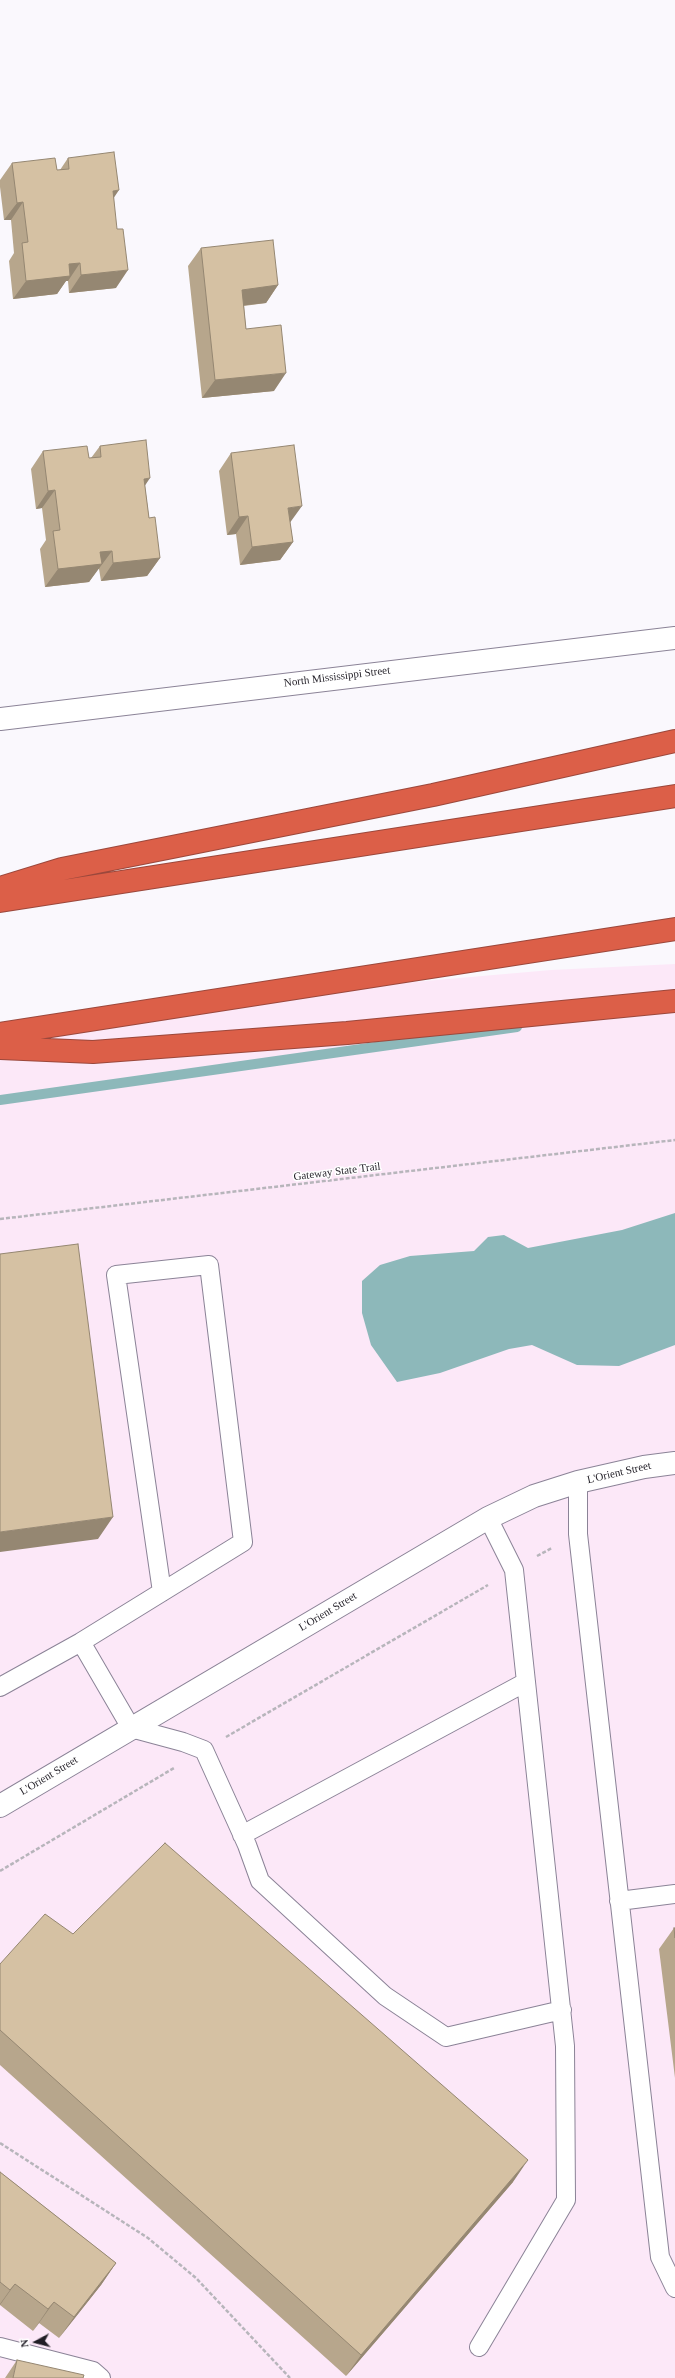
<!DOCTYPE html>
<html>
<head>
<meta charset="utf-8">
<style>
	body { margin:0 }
	#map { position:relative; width:675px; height:2378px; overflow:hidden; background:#faf8fd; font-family:Georgia,serif }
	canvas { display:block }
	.north { position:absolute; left:16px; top:2322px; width:40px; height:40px; -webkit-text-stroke:3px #fff; paint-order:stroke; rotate:263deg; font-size:11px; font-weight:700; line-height:16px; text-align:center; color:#211e26 }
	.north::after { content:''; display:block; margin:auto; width:14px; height:18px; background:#211e26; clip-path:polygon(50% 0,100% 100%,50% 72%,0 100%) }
</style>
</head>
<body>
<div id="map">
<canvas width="675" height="2378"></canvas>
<div class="north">N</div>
</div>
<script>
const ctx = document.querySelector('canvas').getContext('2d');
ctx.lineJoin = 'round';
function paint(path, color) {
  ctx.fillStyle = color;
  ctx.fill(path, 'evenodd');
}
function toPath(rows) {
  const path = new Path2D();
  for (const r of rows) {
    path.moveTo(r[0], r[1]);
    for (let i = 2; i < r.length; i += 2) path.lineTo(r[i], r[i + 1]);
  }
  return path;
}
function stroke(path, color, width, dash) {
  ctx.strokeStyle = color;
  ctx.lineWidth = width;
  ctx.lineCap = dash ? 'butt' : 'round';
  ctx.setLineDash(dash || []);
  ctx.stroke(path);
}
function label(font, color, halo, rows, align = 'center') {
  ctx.font = font + ' Georgia,serif';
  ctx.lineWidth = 3;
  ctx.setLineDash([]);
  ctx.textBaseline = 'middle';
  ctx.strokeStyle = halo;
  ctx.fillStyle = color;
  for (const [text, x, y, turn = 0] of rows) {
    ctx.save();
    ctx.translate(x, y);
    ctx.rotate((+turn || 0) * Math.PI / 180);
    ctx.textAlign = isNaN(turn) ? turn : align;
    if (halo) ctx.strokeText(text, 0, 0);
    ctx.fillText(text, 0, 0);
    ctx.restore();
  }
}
paint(toPath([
	[675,964,675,2378,0,2378,0,1038,322,990,551,970]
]), '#fce8f8');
paint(toPath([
	[675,1213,675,1345,619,1366,577,1365,532,1345,509,1349,440,1373,397,1382,371,1345,362,1313,362,1281,380,1265,410,1256,474,1251,488,1237,504,1235,528,1248,622,1230]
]), '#8db8ba');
stroke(toPath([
	[0,1100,517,1027]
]), '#8db8ba', 10);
const service = toPath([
	[578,1482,578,1534,660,2257,675,2288],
	[81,1642,243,1542,209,1265,116,1275,162,1592],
	[0,1687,81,1642,131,1728,183,1742,204,1750,247,1845,260,1881,385,1996,446,2037,562,2010],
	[242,1835,526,1682],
	[619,1901,675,1894],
	[0,2347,93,2371,101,2378],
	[479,2347,566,2200,565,2046,514,1570,488,1518]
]);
const minor = toPath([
	[0,719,675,638]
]);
const tertiary = toPath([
	[0,1806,488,1518,534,1496,578,1482,644,1467,675,1463]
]);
const motorway = toPath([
	[0,888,62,869,433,795,675,741],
	[0,901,675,796],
	[0,1034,675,929],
	[0,1048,93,1052,347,1033,675,1001]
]);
stroke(service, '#8b8397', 20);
stroke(minor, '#8b8397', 24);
stroke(tertiary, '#8b8397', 24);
stroke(motorway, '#9b483c', 24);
stroke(toPath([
	[0,1219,675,1140],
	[537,1556,552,1548],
	[226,1737,488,1585],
	[0,1871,174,1768],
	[0,2143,148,2238,196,2278,290,2378]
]), '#b7b5bb', 2.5, [4, 2]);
stroke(service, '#fff', 18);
stroke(minor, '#fff', 22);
stroke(tertiary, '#fff', 22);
stroke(motorway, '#dc5f48', 22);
paint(toPath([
	[68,158,114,198,116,288,69,293,68,281,66,281,57,294,13,299,9,261,14,253,11,220,4,220,0,187,0,180,12,163,57,170,60,170],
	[201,248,278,285,266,303,244,306,246,329,274,391,202,398,188,266],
	[100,446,145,486,149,518,160,558,147,576,101,581,99,569,98,569,89,582,45,587,40,549,46,540,42,508,36,509,31,469,43,451,89,458,91,458],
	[231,453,290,523,293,542,280,560,240,565,236,534,227,535,219,471],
	[674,1928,675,1928,675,2078,659,1949],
	[73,1934,513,2182,346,2376,0,2065,0,1964],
	[0,2172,116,2263,101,2285,59,2338,39,2323,33,2331,0,2305],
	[17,2360,13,2378,5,2378]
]), '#b7a68c');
paint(toPath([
	[119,190,107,208,113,191],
	[23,202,11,220,4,220,17,203],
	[80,263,68,281,66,281,57,294,13,299,26,281,69,264],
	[128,270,116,288,69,293,81,275],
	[278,285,266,303,229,307,242,290],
	[286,373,274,391,202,398,215,380],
	[150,478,138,496,144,479],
	[55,490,42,508,36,509,48,491],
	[302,506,289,524,288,508],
	[248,516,236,534,227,535,239,517],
	[293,542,280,560,240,565,252,547],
	[112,551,89,582,45,587,58,569,100,552],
	[160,558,147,576,101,581,113,563],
	[113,1517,98,1539,0,1552,0,1532],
	[528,2160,513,2182,346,2376,361,2355],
	[116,2263,101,2285,59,2338,74,2317],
	[15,2284,0,2305,0,2304,10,2290],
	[54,2302,39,2323,33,2331,48,2309]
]), '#958772');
const building = toPath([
	[114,152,119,190,113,191,117,229,123,229,128,270,81,275,80,263,69,264,70,276,26,281,22,243,28,242,23,202,17,203,12,163,55,158,57,170,69,169,68,158,114,152],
	[273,240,278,285,242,290,246,329,281,325,286,373,215,380,201,248,273,240],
	[146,440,150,478,144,479,149,518,155,517,160,558,113,563,112,551,100,552,102,564,58,569,53,531,60,530,55,490,48,491,43,451,87,446,89,458,101,457,100,446,146,440],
	[294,445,302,506,288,508,293,542,252,547,248,516,239,517,231,453,294,445],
	[78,1244,113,1517,0,1532,0,1254,78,1244],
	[165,1843,528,2160,361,2355,0,2030,0,1964,45,1914,73,1934,165,1843],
	[674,1928,675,1928,675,1938,674,1928],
	[0,2172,116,2263,74,2317,54,2302,48,2309,15,2284,10,2290,0,2282,0,2172],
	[17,2360,84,2375,83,2378,13,2378,17,2360]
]);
paint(building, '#d5c1a3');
stroke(building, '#958772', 1);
label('11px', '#211e26', '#fff', [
	["North Mississippi Street",337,677,-7],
	["Gateway State Trail",337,1172,-7],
	["L'Orient Street",619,1473,-13],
	["L'Orient Street",328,1612,-31],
	["L'Orient Street",49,1776,-31]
]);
</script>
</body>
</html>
